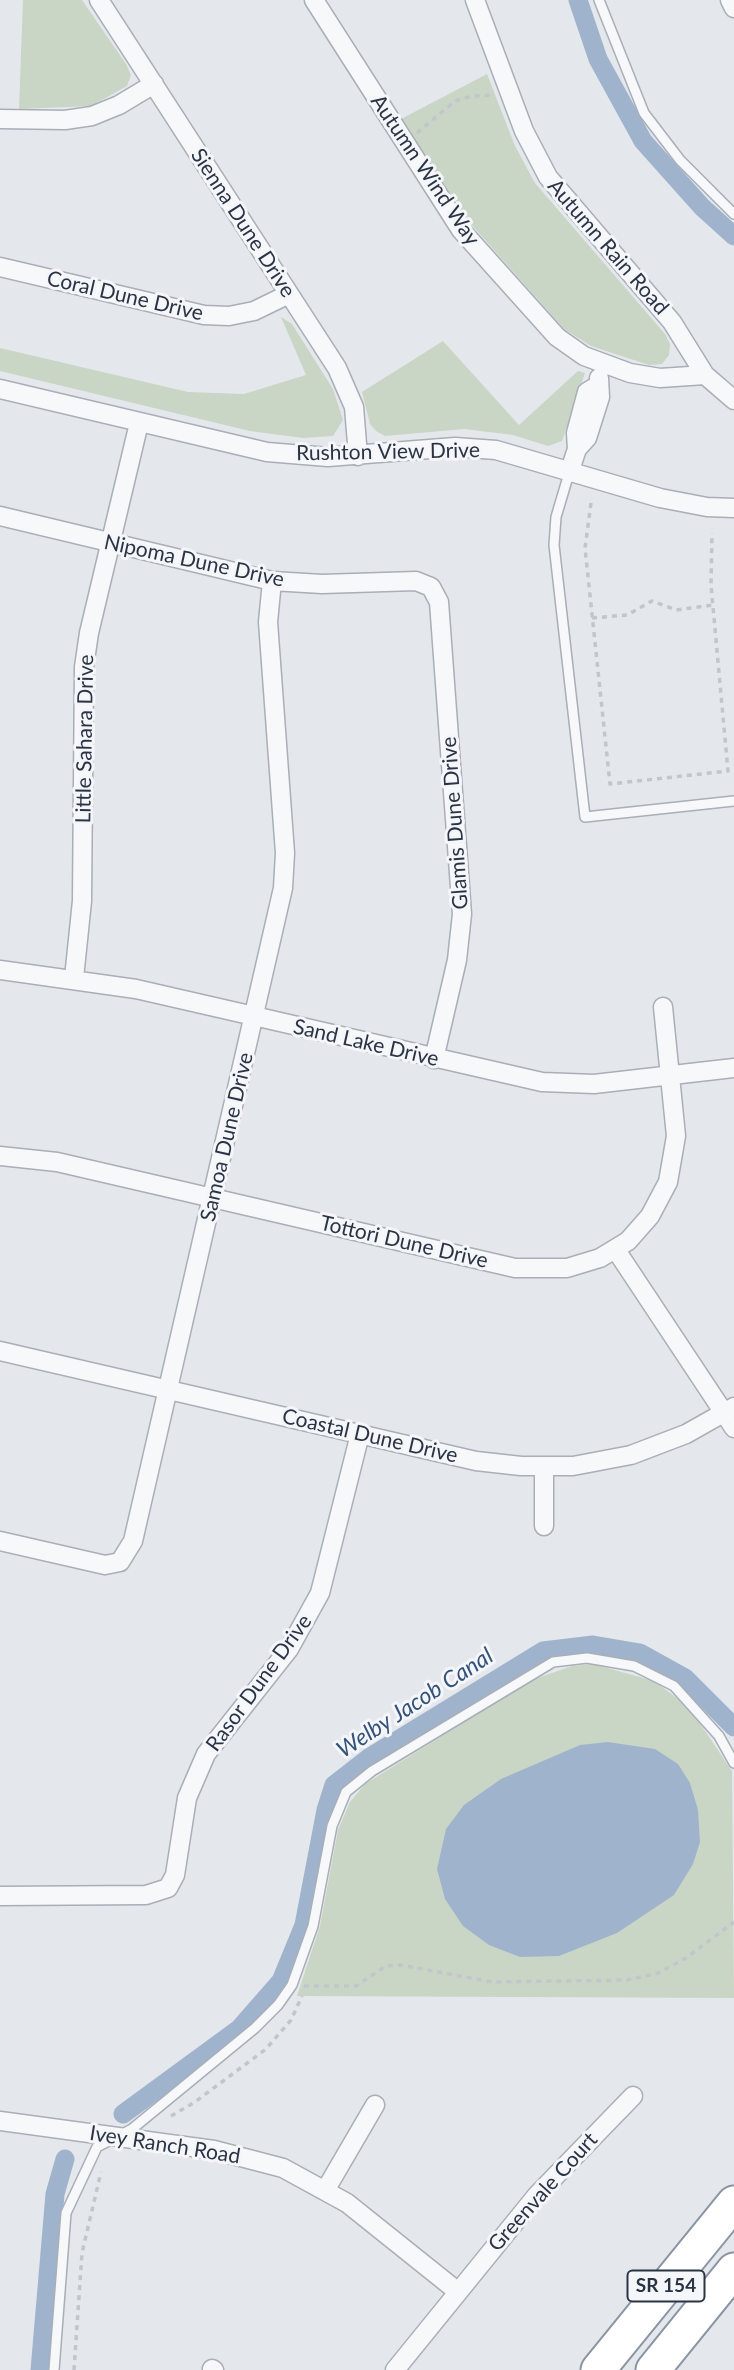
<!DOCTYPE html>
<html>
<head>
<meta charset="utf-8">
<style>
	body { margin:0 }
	canvas { display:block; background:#e4e7ec }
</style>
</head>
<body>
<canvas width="734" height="2370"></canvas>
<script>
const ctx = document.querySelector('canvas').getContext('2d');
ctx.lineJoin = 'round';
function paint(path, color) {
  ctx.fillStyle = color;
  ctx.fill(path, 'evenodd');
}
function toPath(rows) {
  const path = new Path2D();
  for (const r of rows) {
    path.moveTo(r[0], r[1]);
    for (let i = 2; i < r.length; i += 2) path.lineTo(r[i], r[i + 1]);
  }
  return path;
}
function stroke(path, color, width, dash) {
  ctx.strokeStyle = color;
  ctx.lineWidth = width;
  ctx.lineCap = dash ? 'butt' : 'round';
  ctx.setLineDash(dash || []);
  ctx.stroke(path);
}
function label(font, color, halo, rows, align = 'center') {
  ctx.font = font + ' Lato,sans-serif';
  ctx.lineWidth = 6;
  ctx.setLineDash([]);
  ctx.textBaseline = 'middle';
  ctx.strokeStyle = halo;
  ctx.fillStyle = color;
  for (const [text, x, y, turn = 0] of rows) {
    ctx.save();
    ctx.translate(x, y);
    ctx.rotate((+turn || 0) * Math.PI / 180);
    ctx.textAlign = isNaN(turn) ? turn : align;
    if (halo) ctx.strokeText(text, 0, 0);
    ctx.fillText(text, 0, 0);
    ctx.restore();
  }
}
paint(toPath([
	[23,0,82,0,126,64,131,75,127,86,91,106,19,109],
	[487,74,515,146,535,183,665,334,670,344,669,355,662,364,649,365,591,346,564,329,470,223,401,119],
	[281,317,292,324,333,389,343,420,333,436,303,438,250,431,0,371,0,348,188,392,244,394,306,375],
	[443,341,519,425,578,371,585,373,562,441,548,446,513,435,464,429,385,436,376,431,370,424,362,392],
	[593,1664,654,1681,678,1699,699,1722,732,1771,734,1998,297,1996,320,1926,338,1830,350,1802,365,1784,532,1680,572,1666]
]), '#c9d6c5');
paint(toPath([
	[608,1742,655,1749,678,1764,690,1783,698,1810,700,1842,693,1864,674,1895,617,1933,559,1956,520,1957,489,1945,463,1926,445,1899,437,1869,446,1829,464,1805,501,1779,580,1745]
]), '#9fb4cc');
stroke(toPath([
	[578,0,598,59,643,141,702,207,734,236],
	[123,2114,239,2029,281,1981,304,1925,326,1810,334,1785,370,1757,543,1651,593,1645,640,1653,685,1678,734,1727],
	[40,2370,55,2194,65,2159]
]), '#9fb4cc', 19);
const service = toPath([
	[599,0,644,113,680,160,734,214],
	[570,470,556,517,554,545,585,817,734,801],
	[54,2370,66,2213,97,2147,132,2129,255,2028,278,2005,292,1985,313,1926,332,1826,346,1792,372,1771,553,1662,587,1658,634,1666,674,1686,719,1736,734,1763]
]);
const minor = toPath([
	[99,0,337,368,354,407,358,456],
	[314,0,461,230,557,337,584,356,630,373,660,378,705,375],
	[475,0,524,131,548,177,672,322,705,375,734,400],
	[730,0,734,8],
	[0,119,65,120,92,116,119,105,154,84],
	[0,267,204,315,229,316,254,311,289,294],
	[0,389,267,452,328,457,455,447,496,450,660,498,707,507,734,508],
	[577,449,587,438,600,397,599,378],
	[570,470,577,449,576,433,587,392,597,386],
	[0,516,272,581,322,584,416,581,431,587,439,602,462,914,457,960,434,1059],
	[0,970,136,989,542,1082,594,1084,734,1068],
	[74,978,82,901,84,667,89,633,139,423],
	[0,1156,57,1162,515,1268,567,1268,600,1258,628,1241,650,1216,668,1182,676,1136,663,1007],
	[616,1250,734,1428],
	[0,1351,476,1461,521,1466,573,1466,631,1455,686,1434,734,1407],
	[544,1467,544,1526],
	[0,1541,105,1565,120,1562,133,1541,283,888,285,853,268,622,272,581],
	[0,1896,146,1895,168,1888,175,1875,187,1798,206,1754,289,1649,320,1593,360,1434],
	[0,2121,214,2150,283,2168,347,2203,457,2291],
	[326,2189,375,2105],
	[212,2369,214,2370],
	[395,2370,537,2195,633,2096]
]);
const motorway = toPath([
	[598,2370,734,2203],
	[653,2370,734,2270]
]);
stroke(service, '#a9aeb7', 12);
stroke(minor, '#a9aeb7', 21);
stroke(motorway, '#8b94a3', 37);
stroke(toPath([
	[417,133,455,101,472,96,494,95],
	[591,503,585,548,610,784,728,771,711,585,712,533],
	[592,618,627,615,652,601,676,610,713,605],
	[304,1986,356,1986,386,1966,401,1965,492,1982,627,1980,658,1973,686,1958,734,1922],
	[171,2116,195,2102,266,2049,291,2020,302,1996],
	[74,2370,82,2253,101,2172]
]), '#c2c5cb', 3.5, [5, 5]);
stroke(service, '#f7f8fa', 9);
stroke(minor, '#f7f8fa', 18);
stroke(motorway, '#fff', 33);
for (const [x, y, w] of [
	[666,2286,77]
]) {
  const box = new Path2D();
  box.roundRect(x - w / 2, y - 15.5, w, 31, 5);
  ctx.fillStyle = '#f4f6f9';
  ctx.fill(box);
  stroke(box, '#2b3445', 2);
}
label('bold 19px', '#2b3445', null, [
	["SR 154",666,2286]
]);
label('21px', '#2b3445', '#f4f6f9', [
	["Autumn Wind Way",425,170,56],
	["Sienna Dune Drive",243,223,57],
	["Autumn Rain Road",608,247,49],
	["Coral Dune Drive",125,296,13],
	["Rushton View Drive",388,452,-1],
	["Nipoma Dune Drive",194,561,12],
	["Little Sahara Drive",85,739,-89],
	["Glamis Dune Drive",455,823,-94],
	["Sand Lake Drive",366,1043,13],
	["Samoa Dune Drive",227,1137,-77],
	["Tottori Dune Drive",404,1242,13],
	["Coastal Dune Drive",370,1436,13],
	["Rasor Dune Drive",259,1683,-54],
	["Ivey Ranch Road",165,2145,9],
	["Greenvale Court",543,2192,-48]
]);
label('italic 23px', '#34527a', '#f4f6f9', [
	["Welby Jacob Canal",415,1703,-33]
]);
</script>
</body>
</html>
